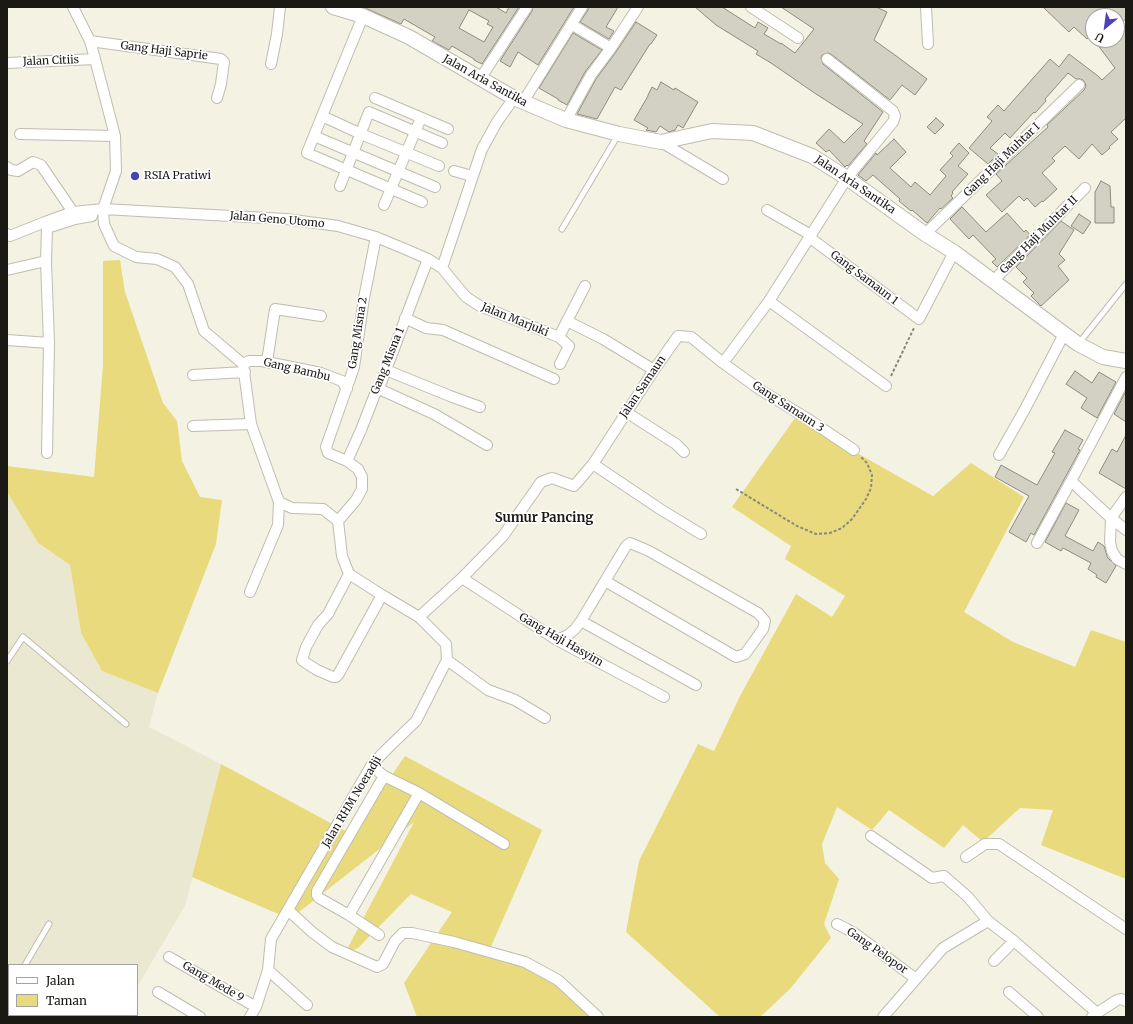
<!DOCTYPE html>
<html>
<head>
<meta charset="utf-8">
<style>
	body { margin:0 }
	#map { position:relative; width:1133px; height:1024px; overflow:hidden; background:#f4f2e3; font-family:Merriweather,serif }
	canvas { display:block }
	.frame { position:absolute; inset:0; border:8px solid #1a1914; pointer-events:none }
	.legend { position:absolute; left:8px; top:964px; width:130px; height:52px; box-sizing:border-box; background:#fff; border:1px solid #a3a3a1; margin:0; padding:5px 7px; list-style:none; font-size:12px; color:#1a1914 }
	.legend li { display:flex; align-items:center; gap:8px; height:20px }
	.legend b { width:20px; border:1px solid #a3a3a1 }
	.north { position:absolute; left:1085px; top:8px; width:40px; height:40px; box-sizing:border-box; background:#fff; border:1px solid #a3a3a1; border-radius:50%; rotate:209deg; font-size:11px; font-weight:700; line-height:16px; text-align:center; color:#1a1914 }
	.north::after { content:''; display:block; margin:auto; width:14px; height:18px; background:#4c41b8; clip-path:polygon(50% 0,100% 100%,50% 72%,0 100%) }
</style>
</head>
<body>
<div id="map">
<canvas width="1133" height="1024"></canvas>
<div class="frame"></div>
<ul class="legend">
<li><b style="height:5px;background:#fff"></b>Jalan</li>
<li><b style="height:11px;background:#e8da7d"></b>Taman</li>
</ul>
<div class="north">U</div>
</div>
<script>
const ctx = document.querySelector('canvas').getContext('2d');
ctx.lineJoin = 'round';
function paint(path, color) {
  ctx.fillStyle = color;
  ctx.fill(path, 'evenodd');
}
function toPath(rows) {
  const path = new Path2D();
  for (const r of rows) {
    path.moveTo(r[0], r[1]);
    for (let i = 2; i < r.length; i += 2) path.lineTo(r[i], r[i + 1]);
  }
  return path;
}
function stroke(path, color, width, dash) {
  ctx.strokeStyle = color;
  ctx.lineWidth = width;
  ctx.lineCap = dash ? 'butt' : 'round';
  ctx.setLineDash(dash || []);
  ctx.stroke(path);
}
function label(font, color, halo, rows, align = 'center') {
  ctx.font = font + ' Merriweather,serif';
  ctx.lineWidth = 3.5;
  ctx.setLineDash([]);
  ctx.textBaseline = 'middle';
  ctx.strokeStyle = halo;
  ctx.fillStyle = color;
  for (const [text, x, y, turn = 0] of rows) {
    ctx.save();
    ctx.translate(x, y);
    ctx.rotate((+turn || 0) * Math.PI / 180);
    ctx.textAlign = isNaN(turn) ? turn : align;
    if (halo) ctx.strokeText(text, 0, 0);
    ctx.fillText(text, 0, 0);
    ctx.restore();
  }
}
paint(toPath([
	[7,492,38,543,70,565,81,633,102,671,158,693,149,727,221,764,185,906,137,987,137,965,9,965,9,1015,120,1015,119,1017,7,1017]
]), '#ebe8d2');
paint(toPath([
	[120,260,125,292,163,403,177,421,182,461,200,497,222,500,216,544,158,693,102,671,81,633,70,565,38,543,7,492,7,466,94,477,103,365,103,261],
	[795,418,933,496,971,463,1024,497,964,612,1013,642,1075,667,1091,630,1126,642,1126,879,1041,845,1053,810,1020,808,983,842,963,825,944,848,889,810,872,830,837,807,822,844,825,863,839,879,824,924,831,938,790,989,760,1017,720,1017,626,932,639,861,698,744,714,751,740,696,796,594,832,617,845,596,785,559,791,546,732,507],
	[405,756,542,830,490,949,556,973,602,1017,417,1017,404,983,452,912,411,894,358,948,344,955,414,822,290,919,192,877,221,764,351,834]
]), '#e8da7d');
const building = toPath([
	[363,7,496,7,506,13,509,7,519,7,482,64,474,60,474,59,452,46,449,50,432,41,435,37,404,19,401,24,363,7],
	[469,10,489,21,487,24,493,27,484,42,459,28,469,10],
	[533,7,574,7,538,65,518,52,510,67,500,61,532,11,533,7],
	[588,7,618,7,606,27,614,31,609,39,580,22,588,10,588,7],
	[695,7,722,7,755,28,758,22,768,28,764,34,781,44,781,43,795,53,814,29,781,7,876,7,887,12,874,40,899,58,927,79,915,95,902,85,890,100,831,54,828,53,822,55,821,58,823,64,883,112,864,141,867,144,848,166,847,165,845,167,829,150,826,152,816,143,829,129,844,143,863,124,816,94,771,63,756,54,758,51,716,25,695,7],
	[1043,7,1126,7,1126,19,1119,24,1126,33,1126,118,1111,132,1118,139,1109,147,1110,148,1102,155,1092,144,1079,159,1065,146,1052,158,1055,161,1042,173,1057,189,1043,202,1042,201,1035,207,1027,198,1024,201,1019,196,1002,212,986,195,1002,181,996,174,1048,127,1047,125,1084,90,1086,86,1085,83,1083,80,1080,79,1076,79,1068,73,1045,99,1046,101,1035,113,1034,112,1010,138,1005,133,990,148,998,154,988,164,969,148,992,121,987,117,998,105,1004,111,1050,59,1059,67,1069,54,1098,76,1102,80,1115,68,1094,40,1117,40,1117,16,1093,16,1093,33,1087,39,1074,27,1069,32,1043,7],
	[636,22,657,35,651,44,650,44,621,90,615,87,597,119,577,114,596,79,616,52,636,22],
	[573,33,602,50,585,72,567,105,558,100,558,99,539,88,573,33],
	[661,82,674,90,675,88,698,102,683,128,678,125,675,130,669,132,660,126,656,132,646,130,648,128,634,120,648,96,648,95,652,87,657,90,661,82],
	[936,118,944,125,935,134,927,127,936,118],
	[894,139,906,152,890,168,911,187,915,182,930,195,946,176,940,170,953,156,950,153,959,143,969,153,958,166,968,174,952,192,953,193,951,196,953,198,941,209,940,208,927,223,912,210,911,211,899,201,900,199,873,175,866,181,858,175,876,153,877,155,894,139],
	[1101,181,1110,186,1111,207,1114,207,1114,223,1095,223,1095,192,1101,181],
	[962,207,986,232,1007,213,1024,232,1026,230,1030,235,997,267,992,262,996,259,973,235,969,239,950,219,962,207],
	[1079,214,1091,222,1083,234,1071,226,1079,214],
	[1061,221,1074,230,1059,254,1065,260,1058,266,1069,280,1041,306,1031,296,1034,293,1023,282,1027,278,1016,267,1061,221],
	[1075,371,1092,383,1099,372,1116,382,1097,418,1081,408,1087,398,1066,384,1075,371],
	[1126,391,1126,422,1114,414,1126,391],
	[1065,430,1083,440,1078,449,1080,450,1034,535,1031,533,1026,542,1009,532,1029,496,995,477,1001,465,1037,485,1055,453,1052,452,1065,430],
	[1126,435,1126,489,1099,473,1112,449,1117,452,1126,435],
	[1066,503,1079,510,1065,536,1093,551,1098,542,1104,546,1107,556,1107,557,1116,566,1106,583,1096,577,1097,575,1088,569,1091,563,1063,548,1061,551,1045,542,1066,503]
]);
paint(building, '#d3d1c3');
stroke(building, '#8d8b7e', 1);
const lane = toPath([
	[562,229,618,135],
	[1079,343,1126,284],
	[7,661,23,637,126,724],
	[25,965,49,924],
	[7,995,9,992]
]);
const street = toPath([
	[73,7,90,41,95,59,115,136,116,171,103,209,104,224,114,246,136,257,157,259,175,267,188,284,204,331,243,364,251,424,279,502,292,508,323,509,338,521,342,556,349,574,382,595,419,617,446,644,447,660,416,721,392,744,381,755,371,766,271,939,268,970,256,1007,250,1017],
	[751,7,798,38],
	[926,7,928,44],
	[363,16,322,116,361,134,439,166],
	[571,24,611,48],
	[90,41,221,59,224,62,223,69,221,84,217,98],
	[7,63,95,59],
	[271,64,277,34,280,7],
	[480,79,527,7],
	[375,98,448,129],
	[523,102,582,7],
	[322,116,307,153,422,202],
	[566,120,591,75,611,48,638,7],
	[20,134,115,136],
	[314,136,435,187],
	[661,142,723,179],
	[7,167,11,170,18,171,33,162,41,165,73,212],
	[454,171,472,176],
	[340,186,369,112,442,143],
	[384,205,421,118],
	[767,210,811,235],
	[7,234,10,236,45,222,73,212,103,209,286,219,338,226,376,237,405,249,428,259,442,268,466,297,480,306,559,337,567,321,603,339,654,370],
	[925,234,1079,85],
	[809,237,919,319,954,252],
	[442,268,482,149,497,122,514,98],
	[7,270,46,261],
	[993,281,1085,188],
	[769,301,886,386],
	[405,318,426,328,443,330,554,379],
	[567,321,585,286],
	[559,337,569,346,560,364],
	[7,340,49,343,47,453],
	[49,343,46,261,47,228,75,219,92,216],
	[267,362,275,309,321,316],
	[723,363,759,389,808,419,854,450],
	[243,364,249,361,262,361,321,373,342,381,347,389],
	[386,370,450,396,480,407],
	[193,375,245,372],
	[1126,377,1071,481,1111,518,1110,542,1112,551,1117,559,1126,564],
	[379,389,434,414,487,445],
	[626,412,676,444,684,452],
	[193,426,251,424],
	[999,455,1025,409,1064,334],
	[347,461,361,430,375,394,379,389,381,383,428,259],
	[593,464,660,509,701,534],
	[1126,497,1111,518,1126,530],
	[338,521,356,500,362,489,362,477,358,469,347,461,328,453,326,447,354,367,364,298,376,237],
	[1037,543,1071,481],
	[349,574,328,614,318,625,306,647,302,660,306,663,317,670,333,677,336,677,338,675,382,595],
	[462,578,557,640,664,697],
	[250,592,278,525,279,502],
	[419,617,462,578,503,536,541,482,552,478,574,486,593,464,654,370,678,336,691,337,723,363,769,301,847,178,888,128,893,122,895,116,893,111,827,59],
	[581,621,696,685],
	[557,640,568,635,575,629,581,621,626,546,630,543,649,551,758,613,765,621,763,629,745,654,736,657,605,581],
	[447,660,488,690,515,700,545,718],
	[379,772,384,776,419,793],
	[384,776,317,891,317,895,319,898,349,915,419,793,504,844],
	[871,836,932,878,944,876,968,897,988,921],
	[966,857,985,844,999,844,1126,929],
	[288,910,312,932,332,947,377,967,383,964,395,941,403,933,412,933,454,942,525,962,558,980,598,1017],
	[349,915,379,935],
	[837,924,847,929,857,935,916,979],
	[169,957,256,1007],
	[994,961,1014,941],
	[268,970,307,1005],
	[158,992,200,1017],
	[1009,992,1038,1017],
	[1097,1013,1117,1000,1121,999,1126,1001],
	[883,1017,943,948,988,921,1014,941,1097,1013,1092,1017]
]);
const secondary = toPath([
	[333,7,363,16,409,37,514,98,566,120,619,134,661,142,712,131,753,133,812,156,847,178,925,234,954,252,1078,344,1103,357,1126,361]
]);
stroke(lane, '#bfbdaf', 7);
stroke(street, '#bfbdaf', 12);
stroke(secondary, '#bfbdaf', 16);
stroke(toPath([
	[891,376,914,328],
	[736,489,797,526,816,534,830,533,842,528,852,519,866,499,871,488,872,475,867,463,860,456]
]), '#8a897f', 2, [3, 2]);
stroke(lane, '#fff', 5);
stroke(street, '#fff', 10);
stroke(secondary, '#fff', 14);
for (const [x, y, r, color] of [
	[135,176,5,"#4c41b8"]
]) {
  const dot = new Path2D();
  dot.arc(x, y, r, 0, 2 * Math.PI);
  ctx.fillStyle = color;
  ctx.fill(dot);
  stroke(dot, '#fff', 1.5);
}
label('11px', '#1a1914', '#fff', [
	["Gang Haji Saprie",164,51,7],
	["Jalan Citiis",51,61,-2],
	["Jalan Aria Santika",485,81,29],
	["Gang Haji Muhtar I",1002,160,-44],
	["Jalan Aria Santika",855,185,34],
	["Jalan Geno Utomo",277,220,5],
	["Gang Haji Muhtar II",1039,235,-45],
	["Gang Samaun 1",864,278,37],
	["Jalan Marjuki",515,320,22],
	["Gang Misna 2",358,333,-81],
	["Gang Misna 1",388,361,-68],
	["Gang Bambu",297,370,13],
	["Jalan Samaun",643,387,-56],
	["Gang Samaun 3",788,407,33],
	["Gang Haji Hasyim",561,640,30],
	["Jalan RHM Noeradji",352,802,-59],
	["Gang Pelopor",877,951,35],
	["Gang Mede 9",213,982,30]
]);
label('11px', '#1a1914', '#fff', [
	["RSIA Pratiwi",144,176]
], 'left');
label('bold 13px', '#1a1914', '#fff', [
	["Sumur Pancing",544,518]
]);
</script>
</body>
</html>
